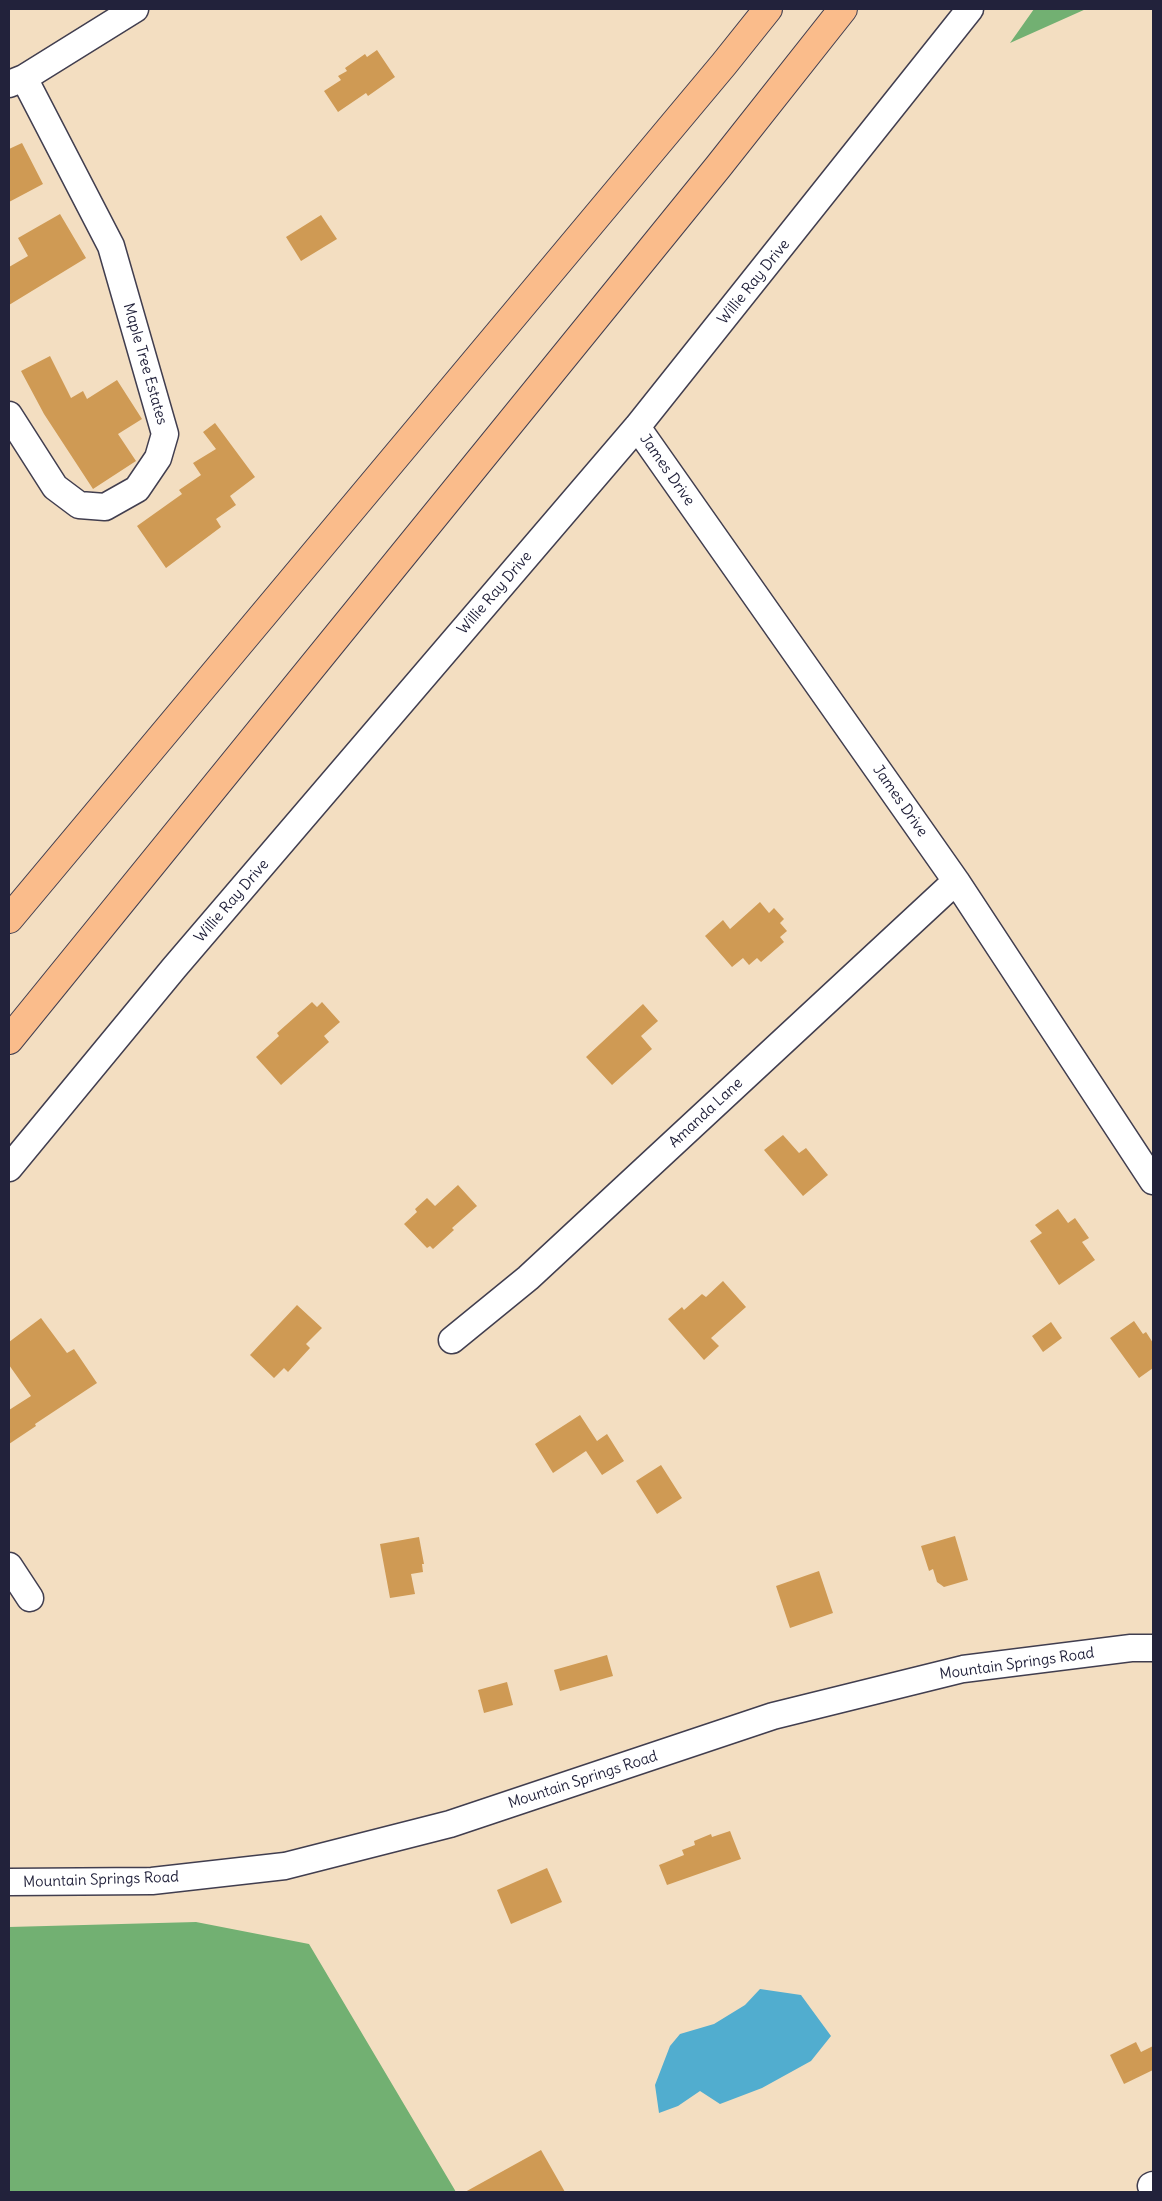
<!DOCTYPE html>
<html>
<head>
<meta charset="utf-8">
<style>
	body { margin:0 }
	#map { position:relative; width:1162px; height:2201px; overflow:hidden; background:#f3dec1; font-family:Delius,sans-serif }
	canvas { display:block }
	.frame { position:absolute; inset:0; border:10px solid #22223b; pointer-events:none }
</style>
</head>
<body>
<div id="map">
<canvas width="1162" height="2201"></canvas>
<div class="frame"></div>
</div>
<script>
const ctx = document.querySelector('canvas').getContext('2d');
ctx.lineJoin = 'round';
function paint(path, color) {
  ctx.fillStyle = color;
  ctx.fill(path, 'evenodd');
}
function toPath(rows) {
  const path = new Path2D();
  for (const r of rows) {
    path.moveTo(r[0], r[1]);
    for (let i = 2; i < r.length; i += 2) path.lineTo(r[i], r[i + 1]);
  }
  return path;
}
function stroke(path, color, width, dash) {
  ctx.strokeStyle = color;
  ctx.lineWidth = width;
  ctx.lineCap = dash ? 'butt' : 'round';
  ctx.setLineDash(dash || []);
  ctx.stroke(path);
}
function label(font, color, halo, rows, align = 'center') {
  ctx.font = font + ' Delius,sans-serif';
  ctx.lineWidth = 5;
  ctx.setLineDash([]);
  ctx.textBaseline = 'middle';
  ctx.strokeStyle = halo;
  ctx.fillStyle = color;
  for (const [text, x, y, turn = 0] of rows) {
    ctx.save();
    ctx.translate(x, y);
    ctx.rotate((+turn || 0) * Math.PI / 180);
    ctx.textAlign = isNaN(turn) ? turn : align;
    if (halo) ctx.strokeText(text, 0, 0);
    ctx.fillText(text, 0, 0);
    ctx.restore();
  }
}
paint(toPath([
	[1034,9,1086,9,1010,43],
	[196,1922,309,1944,456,2192,9,2192,9,1927]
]), '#72b072');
paint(toPath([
	[760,1989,801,1995,831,2036,811,2061,762,2088,720,2104,700,2091,678,2106,659,2113,655,2085,670,2046,680,2034,714,2024,745,2005]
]), '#51adcf');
paint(toPath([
	[377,50,395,77,368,96,366,93,338,112,324,91,341,80,338,76,347,71,345,68,365,54,367,57],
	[22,143,43,184,9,202,9,149],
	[60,214,86,258,9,305,9,267,28,256,18,238],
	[321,215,337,239,301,261,286,237],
	[50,356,71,398,83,391,87,399,117,380,142,419,118,434,136,461,93,489,44,414,21,371],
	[215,423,255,477,230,496,236,505,216,519,221,527,166,568,137,526,182,494,179,490,201,475,193,463,216,449,203,432],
	[760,902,769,913,774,908,784,919,780,923,787,931,780,937,784,942,761,962,757,958,749,965,743,958,732,967,705,936,723,920,730,929],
	[312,1002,317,1007,322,1002,340,1022,324,1036,329,1042,281,1085,256,1057,279,1036,277,1033],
	[643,1004,658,1021,641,1036,652,1049,612,1085,586,1057],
	[783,1135,799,1153,806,1148,828,1175,803,1196,764,1150],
	[458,1185,477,1206,452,1228,454,1230,433,1249,430,1246,427,1248,404,1224,417,1212,415,1209,427,1198,435,1206],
	[1058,1209,1068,1223,1075,1218,1089,1238,1082,1242,1095,1260,1059,1285,1030,1241,1042,1233,1035,1225],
	[723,1281,746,1307,711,1338,719,1346,704,1360,668,1319,682,1307,684,1310,702,1294,706,1297],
	[297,1305,322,1328,306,1344,310,1348,288,1372,284,1368,274,1378,250,1355],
	[41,1318,67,1353,74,1349,97,1383,35,1424,36,1426,9,1444,9,1410,31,1396,9,1365,9,1342],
	[1134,1321,1143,1334,1146,1332,1153,1343,1153,1368,1139,1378,1110,1338],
	[1051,1322,1062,1338,1043,1352,1032,1336],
	[580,1415,597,1441,607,1434,624,1461,602,1475,586,1451,553,1473,535,1444],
	[661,1465,682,1498,657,1514,636,1481],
	[955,1536,968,1580,944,1587,937,1582,933,1569,929,1571,921,1546],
	[419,1537,424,1564,422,1564,423,1572,411,1574,415,1594,390,1598,380,1544],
	[819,1571,833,1613,790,1628,776,1586],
	[607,1655,613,1676,560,1691,554,1670],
	[507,1682,513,1705,484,1713,478,1690],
	[730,1831,741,1859,667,1885,659,1865,684,1855,682,1850,695,1845,694,1841,711,1834,712,1837],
	[547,1868,562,1902,511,1924,497,1890],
	[1136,2042,1141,2052,1153,2046,1153,2070,1124,2084,1110,2055],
	[541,2150,565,2192,465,2192]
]), '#cf9a54');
const minor = toPath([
	[9,84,24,78,135,9],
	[9,415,55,487,79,505,105,507,137,489,158,458,165,434,111,246,24,78],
	[637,427,956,881,1153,1181],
	[9,1168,174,968,637,427,970,9],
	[452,1340,528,1278,956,881],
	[9,1566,30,1598],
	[9,1882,152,1881,285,1866,450,1824,773,1716,963,1669,1131,1648,1153,1648],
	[1151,2186,1153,2185]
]);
const highway = toPath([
	[9,919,724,64,768,9],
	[9,1040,718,167,843,9]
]);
stroke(minor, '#413e4f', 29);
stroke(highway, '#413e4f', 30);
stroke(minor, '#fff', 26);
stroke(highway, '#fabc8b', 28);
label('15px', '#22223b', '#fff', [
	["Willie Ray Drive",754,282,-51],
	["Maple Tree Estates",145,364,74],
	["James Drive",667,470,55],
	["Willie Ray Drive",495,593,-49],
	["James Drive",900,801,55],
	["Willie Ray Drive",232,901,-49],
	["Amanda Lane",706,1113,-43],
	["Mountain Springs Road",1017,1664,-8],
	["Mountain Springs Road",583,1780,-18],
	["Mountain Springs Road",101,1880,-2]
]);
</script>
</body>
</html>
